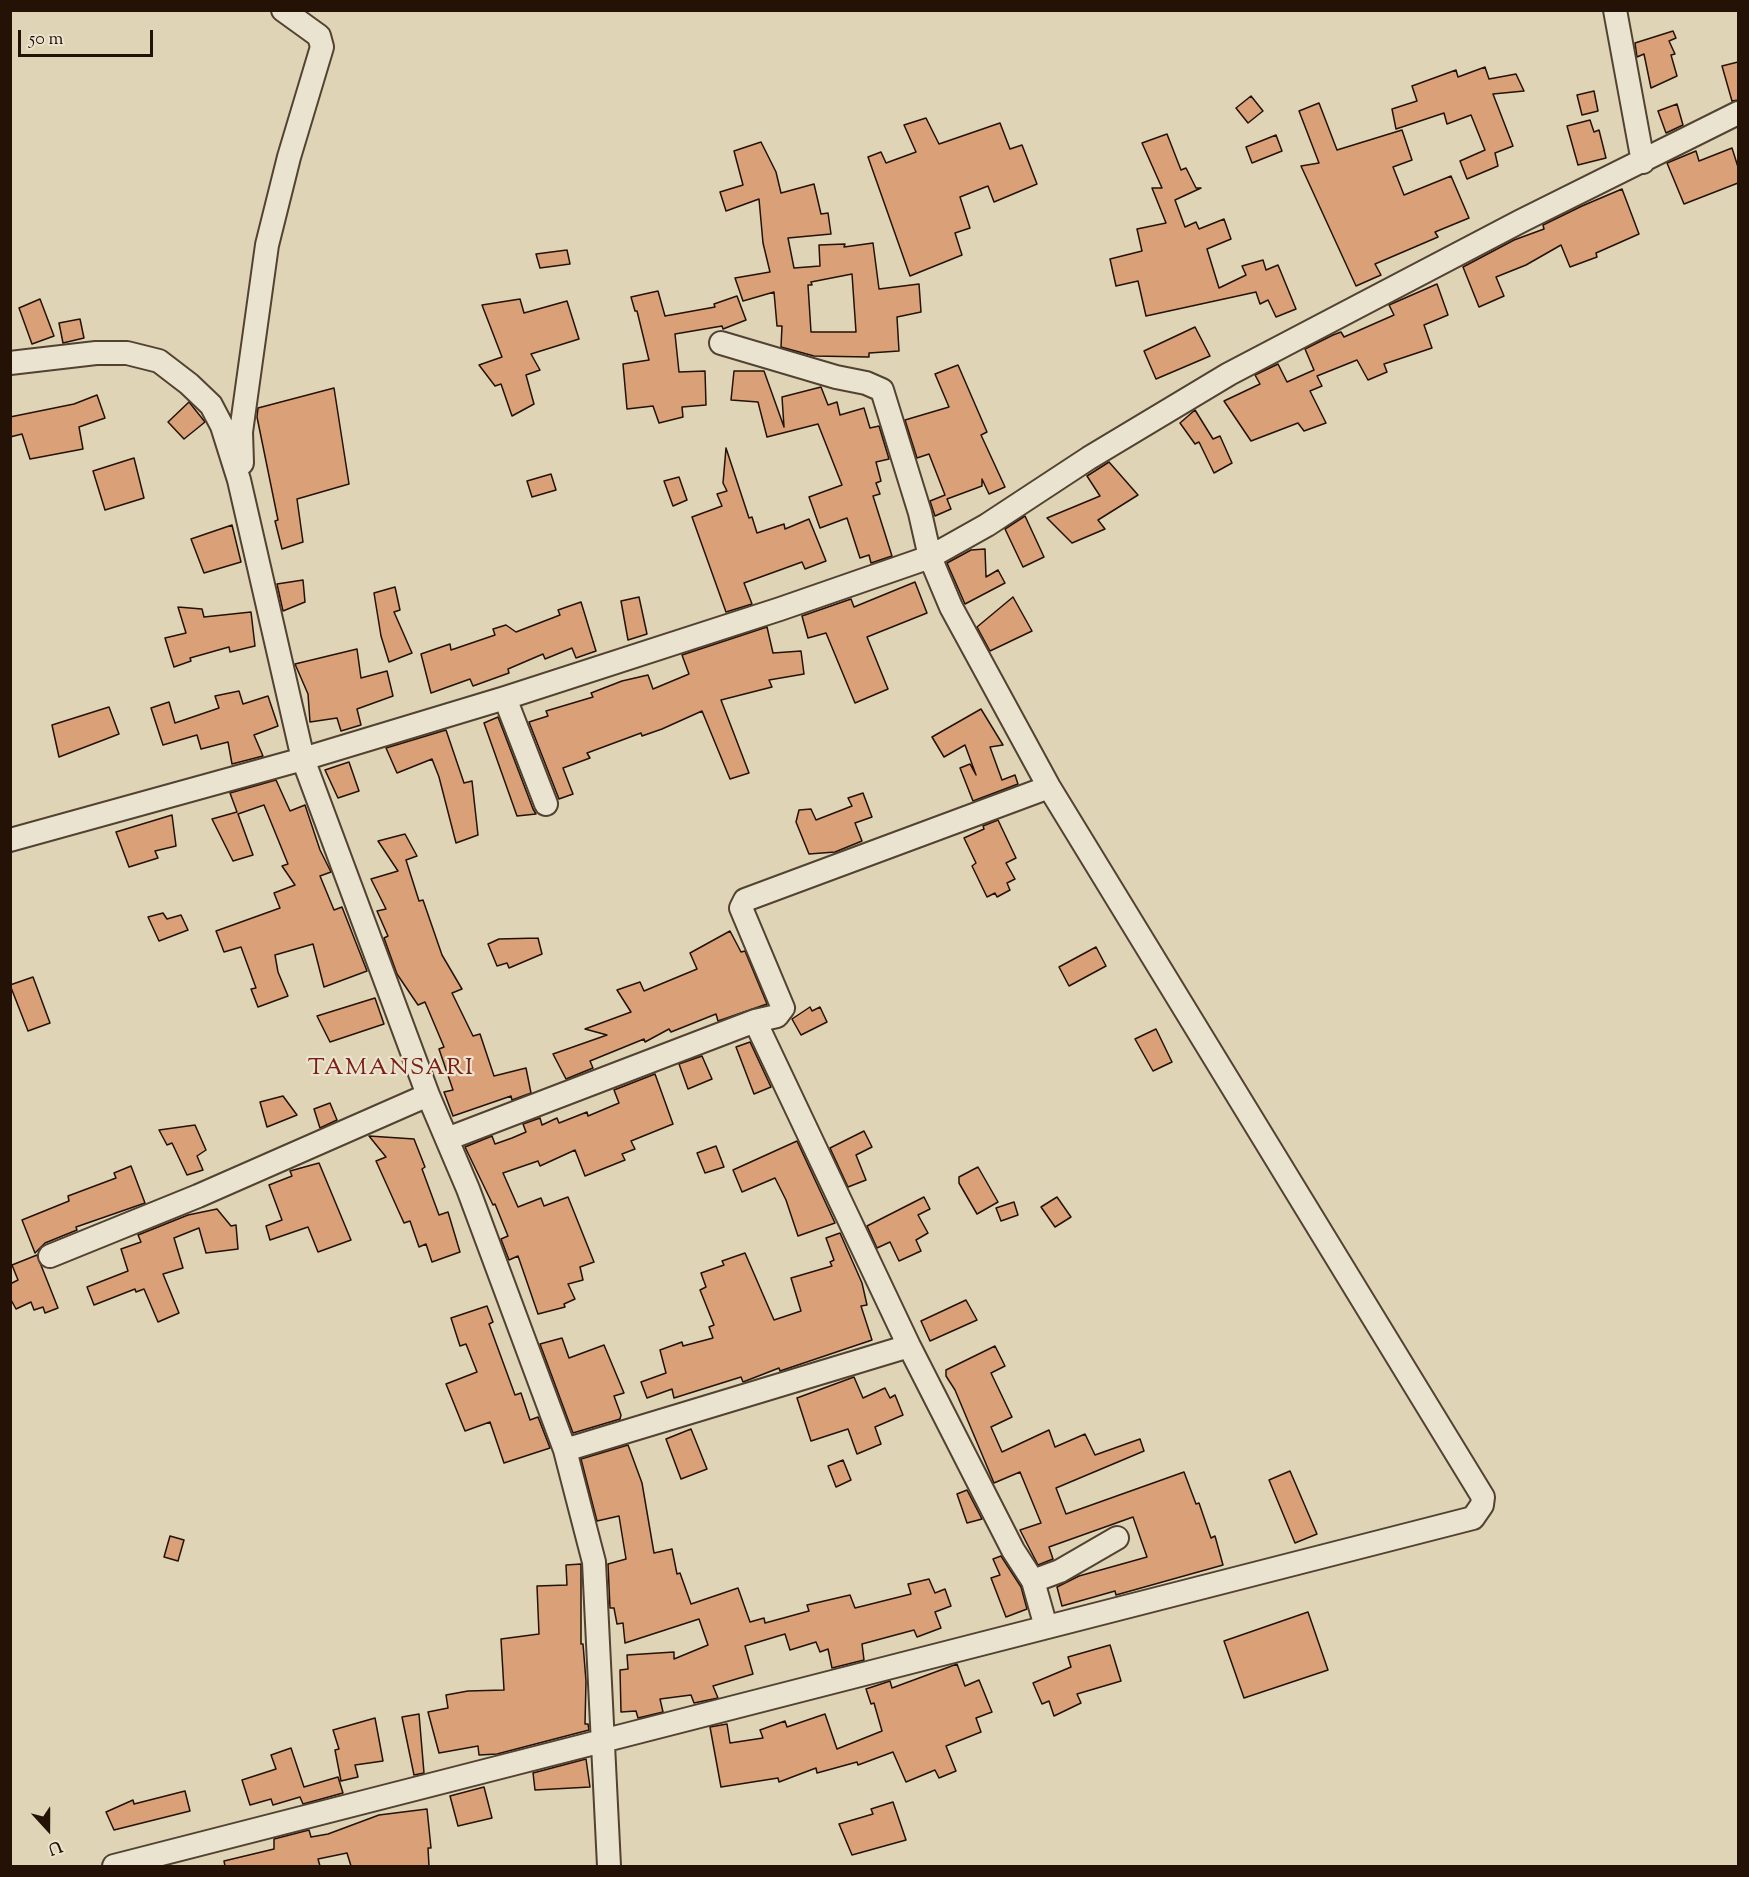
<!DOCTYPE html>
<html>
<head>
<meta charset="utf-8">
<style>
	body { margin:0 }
	#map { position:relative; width:1749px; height:1877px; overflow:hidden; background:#dfd4b5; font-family:"Sorts Mill Goudy",serif }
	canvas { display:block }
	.frame { position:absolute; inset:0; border:12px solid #231205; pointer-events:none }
	.north { position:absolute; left:18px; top:1799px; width:60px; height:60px; -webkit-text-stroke:4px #eae3cf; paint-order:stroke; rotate:159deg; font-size:16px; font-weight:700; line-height:24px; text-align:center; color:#231205 }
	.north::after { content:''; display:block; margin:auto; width:21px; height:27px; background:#231205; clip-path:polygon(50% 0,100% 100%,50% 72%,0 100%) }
	.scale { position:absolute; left:18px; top:30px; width:135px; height:27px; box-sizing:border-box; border:3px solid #231205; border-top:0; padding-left:8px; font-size:18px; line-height:21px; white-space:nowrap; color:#231205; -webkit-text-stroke:4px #eae3cf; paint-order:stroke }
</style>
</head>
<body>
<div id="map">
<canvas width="1749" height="1877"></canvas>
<div class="frame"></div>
<div class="north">U</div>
<div class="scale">50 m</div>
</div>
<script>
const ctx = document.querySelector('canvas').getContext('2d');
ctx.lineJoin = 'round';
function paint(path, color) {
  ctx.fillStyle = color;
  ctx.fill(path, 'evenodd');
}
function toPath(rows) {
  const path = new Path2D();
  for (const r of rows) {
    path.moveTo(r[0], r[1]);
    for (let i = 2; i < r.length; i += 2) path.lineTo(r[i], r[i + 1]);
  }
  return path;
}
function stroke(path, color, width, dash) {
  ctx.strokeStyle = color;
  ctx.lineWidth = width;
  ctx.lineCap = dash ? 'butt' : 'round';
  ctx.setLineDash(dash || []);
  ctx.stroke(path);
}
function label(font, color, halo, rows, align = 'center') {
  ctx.font = font + ' "Sorts Mill Goudy",serif';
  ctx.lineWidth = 4.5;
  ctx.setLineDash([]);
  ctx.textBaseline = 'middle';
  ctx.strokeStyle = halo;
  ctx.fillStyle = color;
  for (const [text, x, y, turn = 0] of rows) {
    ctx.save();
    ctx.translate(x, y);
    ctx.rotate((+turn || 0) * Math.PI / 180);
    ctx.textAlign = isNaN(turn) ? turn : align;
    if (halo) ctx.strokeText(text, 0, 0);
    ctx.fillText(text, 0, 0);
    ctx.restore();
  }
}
const building = toPath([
	[1673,31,1676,38,1669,41,1675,54,1671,55,1677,76,1651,88,1644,54,1637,57,1635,43,1673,31],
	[1738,62,1738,100,1732,101,1722,66,1738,62],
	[1485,67,1489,79,1516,74,1524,91,1493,94,1513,146,1495,153,1498,166,1467,179,1460,161,1485,150,1471,115,1447,124,1444,113,1396,129,1392,109,1417,101,1412,86,1456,70,1458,77,1485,67],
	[1594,91,1598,111,1582,115,1577,95,1594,91],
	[1251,96,1263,111,1248,123,1236,108,1251,96],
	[1319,103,1337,150,1402,130,1412,160,1393,167,1404,195,1451,176,1469,218,1435,232,1438,237,1375,264,1381,275,1356,286,1301,166,1319,163,1299,111,1319,103],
	[1677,104,1683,125,1666,133,1658,111,1677,104],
	[926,118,939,144,1000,123,1010,149,1022,145,1037,184,994,202,988,186,960,197,970,228,955,233,962,255,910,276,868,157,881,152,886,163,916,152,904,125,926,118],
	[1590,120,1594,132,1599,130,1606,158,1578,165,1567,126,1590,120],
	[1167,134,1181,170,1186,168,1196,188,1201,188,1175,200,1185,227,1196,222,1199,229,1224,219,1231,239,1207,249,1219,288,1246,275,1242,266,1263,260,1266,270,1278,265,1296,309,1276,317,1268,300,1260,304,1256,292,1146,316,1138,281,1116,286,1110,259,1142,251,1137,229,1166,223,1152,188,1162,188,1142,143,1167,134],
	[1276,135,1282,151,1252,163,1246,147,1276,135],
	[761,142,776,172,781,193,814,184,821,214,828,213,831,234,788,238,794,268,820,266,819,245,845,244,844,247,873,243,879,289,919,284,921,312,897,317,899,351,869,353,869,357,814,356,781,347,782,326,777,326,774,292,743,301,735,278,770,272,763,243,759,199,726,211,720,192,743,185,734,151,761,142],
	[852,274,856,332,811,332,808,285,812,285,811,282,852,274],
	[1732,148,1738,167,1738,183,1684,204,1667,163,1696,151,1699,161,1732,148],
	[1622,189,1639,234,1596,253,1597,257,1570,267,1561,245,1526,265,1496,277,1504,296,1479,307,1463,267,1514,240,1544,229,1543,225,1582,206,1622,189],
	[567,250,570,264,540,268,536,254,567,250],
	[1437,284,1448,315,1424,325,1432,348,1384,364,1387,372,1368,380,1357,360,1317,376,1322,386,1310,391,1326,423,1304,431,1298,423,1251,441,1224,401,1260,384,1255,375,1278,364,1287,382,1314,370,1305,349,1333,335,1341,332,1344,337,1394,315,1389,305,1437,284],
	[658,291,665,316,715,307,714,304,737,296,746,320,723,329,722,326,675,334,679,372,705,371,706,405,682,407,683,417,659,423,653,406,627,409,623,364,649,360,637,311,635,311,631,297,658,291],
	[40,299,54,336,32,344,19,308,40,299],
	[520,299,524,313,567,301,579,339,531,354,540,370,526,375,534,404,512,416,501,384,495,386,479,365,502,357,482,305,520,299],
	[80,319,84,338,63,343,59,323,80,319],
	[1195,327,1210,356,1156,379,1144,351,1195,327],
	[958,365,987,432,981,435,1005,487,989,494,982,479,982,486,947,499,951,509,935,516,930,501,945,495,929,454,917,458,905,420,949,407,935,374,958,365],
	[734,371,764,371,784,427,782,397,821,387,828,405,837,402,840,415,864,408,870,428,879,426,889,459,876,462,881,481,876,483,880,494,873,496,892,556,871,563,869,555,860,558,847,518,820,528,809,497,842,485,818,424,767,437,758,402,731,400,734,371],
	[334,388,349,484,297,499,303,542,282,549,275,521,278,520,257,417,258,408,334,388],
	[97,395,105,418,79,427,83,449,30,459,22,434,10,437,10,417,74,404,97,395],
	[189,402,205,422,184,439,168,422,189,402],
	[1195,410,1213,439,1220,436,1232,463,1214,473,1199,442,1195,444,1180,423,1195,410],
	[726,448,749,518,752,517,757,533,784,524,785,529,809,519,826,561,805,569,802,562,744,583,752,604,726,612,692,517,722,506,717,494,727,491,723,483,726,448],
	[134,458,144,498,105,510,93,471,134,458],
	[1109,462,1138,495,1098,520,1105,529,1072,543,1047,518,1100,496,1087,476,1109,462],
	[551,474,556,490,532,497,527,481,551,474],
	[679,477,687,500,673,506,664,481,679,477],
	[1025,516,1044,557,1023,567,1005,529,1025,516],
	[232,525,241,562,204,573,191,539,232,525],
	[985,549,986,577,998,570,1005,583,965,604,947,563,971,550,985,549],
	[303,580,305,602,283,611,277,584,303,580],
	[915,582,927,613,867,637,888,689,855,703,826,633,808,638,802,616,851,599,854,607,915,582],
	[395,587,400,610,394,612,412,653,389,662,381,636,374,593,395,587],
	[639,597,647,634,628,640,621,601,639,597],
	[1013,597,1032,631,990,651,977,627,1013,597],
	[581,602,596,651,576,658,572,648,545,659,543,654,508,669,509,673,473,686,470,679,431,693,421,654,450,644,451,650,495,635,493,629,506,625,516,632,560,615,558,610,581,602],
	[178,607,202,609,204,617,251,612,255,646,230,652,229,647,190,658,191,661,174,667,165,638,186,633,178,607],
	[767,627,773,653,801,651,804,674,769,680,772,687,721,700,749,773,730,779,702,711,662,729,642,736,641,733,587,753,590,758,563,768,573,794,559,799,529,722,548,716,546,711,593,697,591,693,622,681,648,675,653,689,689,674,682,655,767,627],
	[357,649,361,678,387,671,393,696,357,709,361,725,341,731,337,718,310,722,308,694,295,664,357,649],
	[239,691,243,704,268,696,278,726,254,735,263,756,232,764,228,742,201,749,197,735,163,745,151,708,169,702,175,723,219,708,215,696,239,691],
	[109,707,119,734,59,757,52,725,109,707],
	[981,709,1003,745,990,747,1002,780,1015,775,1018,784,973,801,960,768,970,764,976,775,965,745,944,757,932,737,981,709],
	[498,717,533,809,536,814,517,816,484,723,498,717],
	[446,730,464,783,472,781,478,835,456,843,439,777,432,759,397,773,386,748,446,730],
	[349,762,359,791,338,798,325,770,349,762],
	[276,780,290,811,305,805,320,850,331,872,320,876,334,910,342,907,367,971,324,987,313,944,275,955,278,972,288,996,258,1007,251,989,256,988,241,947,224,952,216,931,280,908,274,893,295,885,282,866,288,864,264,805,238,814,253,855,233,861,212,819,237,812,230,793,276,780],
	[863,793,872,817,855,823,862,841,835,852,809,854,796,822,799,810,811,809,816,820,852,806,848,798,863,793],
	[172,815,176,846,155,851,158,858,129,867,116,832,172,815],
	[998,820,1016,858,1006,863,1015,879,1007,883,1010,890,997,897,995,893,987,897,972,866,976,863,964,838,984,829,983,826,998,820],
	[405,834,417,856,406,860,419,901,423,900,442,955,462,989,452,993,473,1036,480,1034,494,1076,526,1068,531,1093,512,1100,511,1096,453,1116,444,1092,453,1090,439,1049,444,1047,425,1002,418,1005,397,974,384,938,388,936,377,911,386,909,371,879,398,871,378,841,405,834],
	[163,913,167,919,181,915,188,930,159,941,148,917,163,913],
	[730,931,741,952,745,951,767,1004,718,1021,716,1014,671,1032,669,1029,645,1042,644,1039,590,1061,593,1068,566,1079,553,1054,607,1035,585,1029,631,1012,617,990,640,982,644,991,697,969,690,953,730,931],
	[538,938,542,954,509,968,507,963,497,966,488,944,499,939,538,938],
	[1096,947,1106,966,1069,986,1059,967,1096,947],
	[33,977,50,1023,28,1031,10,985,33,977],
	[375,998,384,1024,330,1042,317,1016,375,998],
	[810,1007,812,1011,820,1007,827,1022,801,1035,792,1019,810,1007],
	[1156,1029,1172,1062,1153,1071,1135,1039,1156,1029],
	[750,1042,771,1087,754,1094,736,1047,750,1042],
	[702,1056,712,1079,688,1089,679,1064,702,1056],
	[655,1074,673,1124,631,1141,635,1149,622,1154,625,1160,585,1176,575,1150,540,1166,538,1161,503,1173,518,1207,541,1198,544,1206,568,1197,594,1262,580,1267,583,1280,568,1284,575,1299,564,1304,565,1307,538,1314,518,1256,509,1260,501,1239,508,1236,495,1204,493,1205,465,1147,492,1136,495,1144,512,1138,526,1132,523,1124,540,1118,542,1125,557,1118,559,1123,587,1112,588,1116,619,1103,614,1090,655,1074],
	[283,1096,297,1115,267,1127,260,1102,283,1096],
	[330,1103,337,1120,320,1128,314,1109,330,1103],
	[195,1125,206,1150,197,1156,203,1170,187,1175,172,1143,167,1145,159,1130,195,1125],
	[864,1131,872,1147,856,1155,866,1180,848,1187,830,1148,864,1131],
	[369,1136,414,1139,425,1167,422,1169,439,1215,448,1212,460,1252,432,1262,426,1244,419,1247,410,1221,404,1223,376,1161,386,1157,369,1136],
	[797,1141,835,1223,798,1236,786,1200,775,1178,742,1192,733,1170,797,1141],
	[716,1146,724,1167,705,1173,697,1153,716,1146],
	[319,1163,351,1240,318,1252,308,1227,270,1240,266,1226,282,1220,269,1185,292,1176,290,1171,319,1163],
	[131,1166,145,1203,76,1227,77,1230,45,1243,35,1253,22,1220,69,1201,68,1196,116,1178,114,1173,131,1166],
	[978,1167,998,1202,977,1214,959,1183,959,1177,978,1167],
	[924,1197,930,1209,918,1215,928,1233,916,1240,921,1251,899,1261,890,1242,877,1248,867,1226,924,1197],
	[1057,1197,1071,1217,1055,1227,1041,1207,1057,1197],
	[1014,1202,1018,1215,1001,1221,996,1208,1014,1202],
	[217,1209,231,1226,236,1225,238,1249,206,1253,199,1228,174,1238,183,1268,163,1274,179,1313,158,1322,144,1289,136,1292,135,1289,94,1305,87,1287,128,1271,121,1249,141,1242,138,1235,188,1215,217,1209],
	[840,1233,862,1283,867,1305,861,1306,872,1340,780,1371,779,1368,743,1382,741,1377,674,1398,672,1389,647,1398,641,1382,666,1373,660,1350,682,1342,683,1346,713,1338,709,1327,714,1325,700,1290,706,1287,701,1273,724,1265,722,1261,745,1253,774,1320,801,1311,791,1278,832,1266,830,1262,834,1260,826,1238,840,1233],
	[37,1255,58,1308,45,1313,43,1307,34,1310,31,1302,16,1309,10,1298,10,1284,18,1280,12,1265,37,1255],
	[966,1300,977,1320,930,1341,921,1321,966,1300],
	[487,1306,493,1322,489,1324,515,1395,521,1393,530,1420,538,1417,550,1448,504,1463,490,1422,465,1431,446,1384,477,1372,466,1344,460,1346,451,1318,487,1306],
	[562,1338,569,1358,604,1345,624,1393,614,1396,621,1415,620,1419,573,1433,540,1344,562,1338],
	[995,1346,1005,1366,991,1373,1012,1417,991,1427,1002,1452,1049,1430,1055,1447,1085,1434,1095,1455,1140,1439,1144,1451,1056,1488,1066,1514,1184,1472,1196,1504,1199,1503,1211,1538,1215,1536,1223,1565,1116,1595,1115,1591,1062,1606,1057,1587,1079,1576,1147,1557,1133,1517,1049,1547,1053,1559,1038,1565,1020,1530,1041,1523,1020,1472,994,1483,955,1390,946,1376,946,1370,995,1346],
	[854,1377,863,1398,885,1388,890,1398,895,1395,903,1415,875,1427,881,1444,857,1454,848,1429,811,1441,797,1398,854,1377],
	[691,1429,707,1469,681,1479,666,1439,691,1429],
	[628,1445,642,1483,654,1553,672,1549,677,1574,680,1573,691,1604,738,1588,750,1622,764,1618,765,1623,809,1611,807,1605,850,1595,855,1608,911,1594,908,1584,929,1579,935,1593,945,1589,951,1606,935,1612,941,1628,917,1637,914,1630,862,1644,864,1660,832,1668,828,1649,820,1652,816,1642,790,1650,785,1634,745,1646,753,1674,713,1686,718,1698,694,1703,691,1695,660,1699,663,1712,638,1718,636,1711,621,1712,620,1670,628,1669,627,1655,674,1652,674,1659,708,1645,699,1619,625,1643,623,1623,617,1624,614,1608,610,1608,608,1564,626,1559,619,1516,597,1521,581,1459,628,1445],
	[843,1460,851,1480,836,1487,828,1466,843,1460],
	[1290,1471,1317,1534,1295,1543,1269,1480,1290,1471],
	[967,1490,982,1519,967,1523,957,1494,967,1490],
	[170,1536,184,1540,178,1561,164,1557,170,1536],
	[1001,1556,1021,1587,1027,1609,1006,1617,991,1578,1000,1575,993,1559,1001,1556],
	[581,1564,581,1644,583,1644,586,1681,585,1724,588,1724,589,1730,497,1754,479,1755,478,1746,439,1753,428,1712,448,1708,446,1695,468,1691,504,1690,501,1639,539,1634,537,1586,567,1585,566,1565,581,1564],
	[1308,1612,1328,1670,1244,1698,1224,1641,1308,1612],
	[1110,1645,1121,1681,1077,1694,1081,1703,1054,1716,1049,1701,1042,1704,1033,1683,1071,1667,1068,1657,1110,1645],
	[957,1664,965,1686,979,1680,992,1712,976,1718,981,1732,946,1746,956,1771,939,1778,935,1770,906,1782,893,1752,858,1765,857,1762,817,1773,816,1768,779,1782,778,1778,721,1787,710,1727,727,1724,730,1743,763,1738,760,1730,785,1721,787,1727,825,1714,837,1749,882,1731,874,1703,871,1704,866,1689,890,1681,892,1688,957,1664],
	[419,1714,424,1773,414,1775,402,1717,419,1714],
	[375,1718,383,1761,355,1765,358,1777,341,1781,335,1750,339,1749,333,1730,375,1718],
	[291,1748,304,1787,338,1777,343,1793,303,1804,300,1797,273,1805,271,1799,250,1805,242,1780,276,1769,271,1755,291,1748],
	[586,1759,590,1787,535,1790,533,1773,586,1759],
	[484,1787,492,1818,458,1826,450,1796,484,1787],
	[185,1791,190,1811,114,1830,106,1812,133,1800,134,1804,185,1791],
	[893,1802,906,1840,852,1855,839,1824,873,1814,871,1809,893,1802],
	[427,1809,431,1848,428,1848,429,1866,351,1866,347,1853,318,1859,320,1866,225,1866,224,1861,274,1849,274,1839,309,1830,311,1837,328,1834,379,1815,427,1809]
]);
paint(building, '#daa179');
stroke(building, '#231205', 1.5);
const minor = toPath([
	[1615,10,1643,162],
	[10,363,96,353,127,353,159,361,189,384,211,405,222,426,239,480,303,759,428,1095,468,1189,565,1450,594,1562,609,1866],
	[242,463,241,432,267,245,289,157,322,47,319,36,283,10],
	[505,698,546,804],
	[10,840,303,759,505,698,780,609,930,557,987,525,1089,458,1229,374,1521,221,1738,113],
	[755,1021,777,1016,783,1008,741,908,745,900,1049,787],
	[447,1139,755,1021,909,1346,1013,1550,1033,1581,1046,1627],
	[50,1256,198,1196,428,1095],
	[565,1450,909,1346],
	[1033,1581,1060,1571,1117,1538],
	[114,1866,1473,1518,1482,1505,1483,1497,1049,787,951,607,930,557,920,513,882,390,866,383,836,377,721,343]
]);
stroke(minor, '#524231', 26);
stroke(minor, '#eae3cf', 22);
ctx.letterSpacing = '1.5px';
label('24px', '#7a1f14', '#eae3cf', [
	["TAMANSARI",391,1070]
]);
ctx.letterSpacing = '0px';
</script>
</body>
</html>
